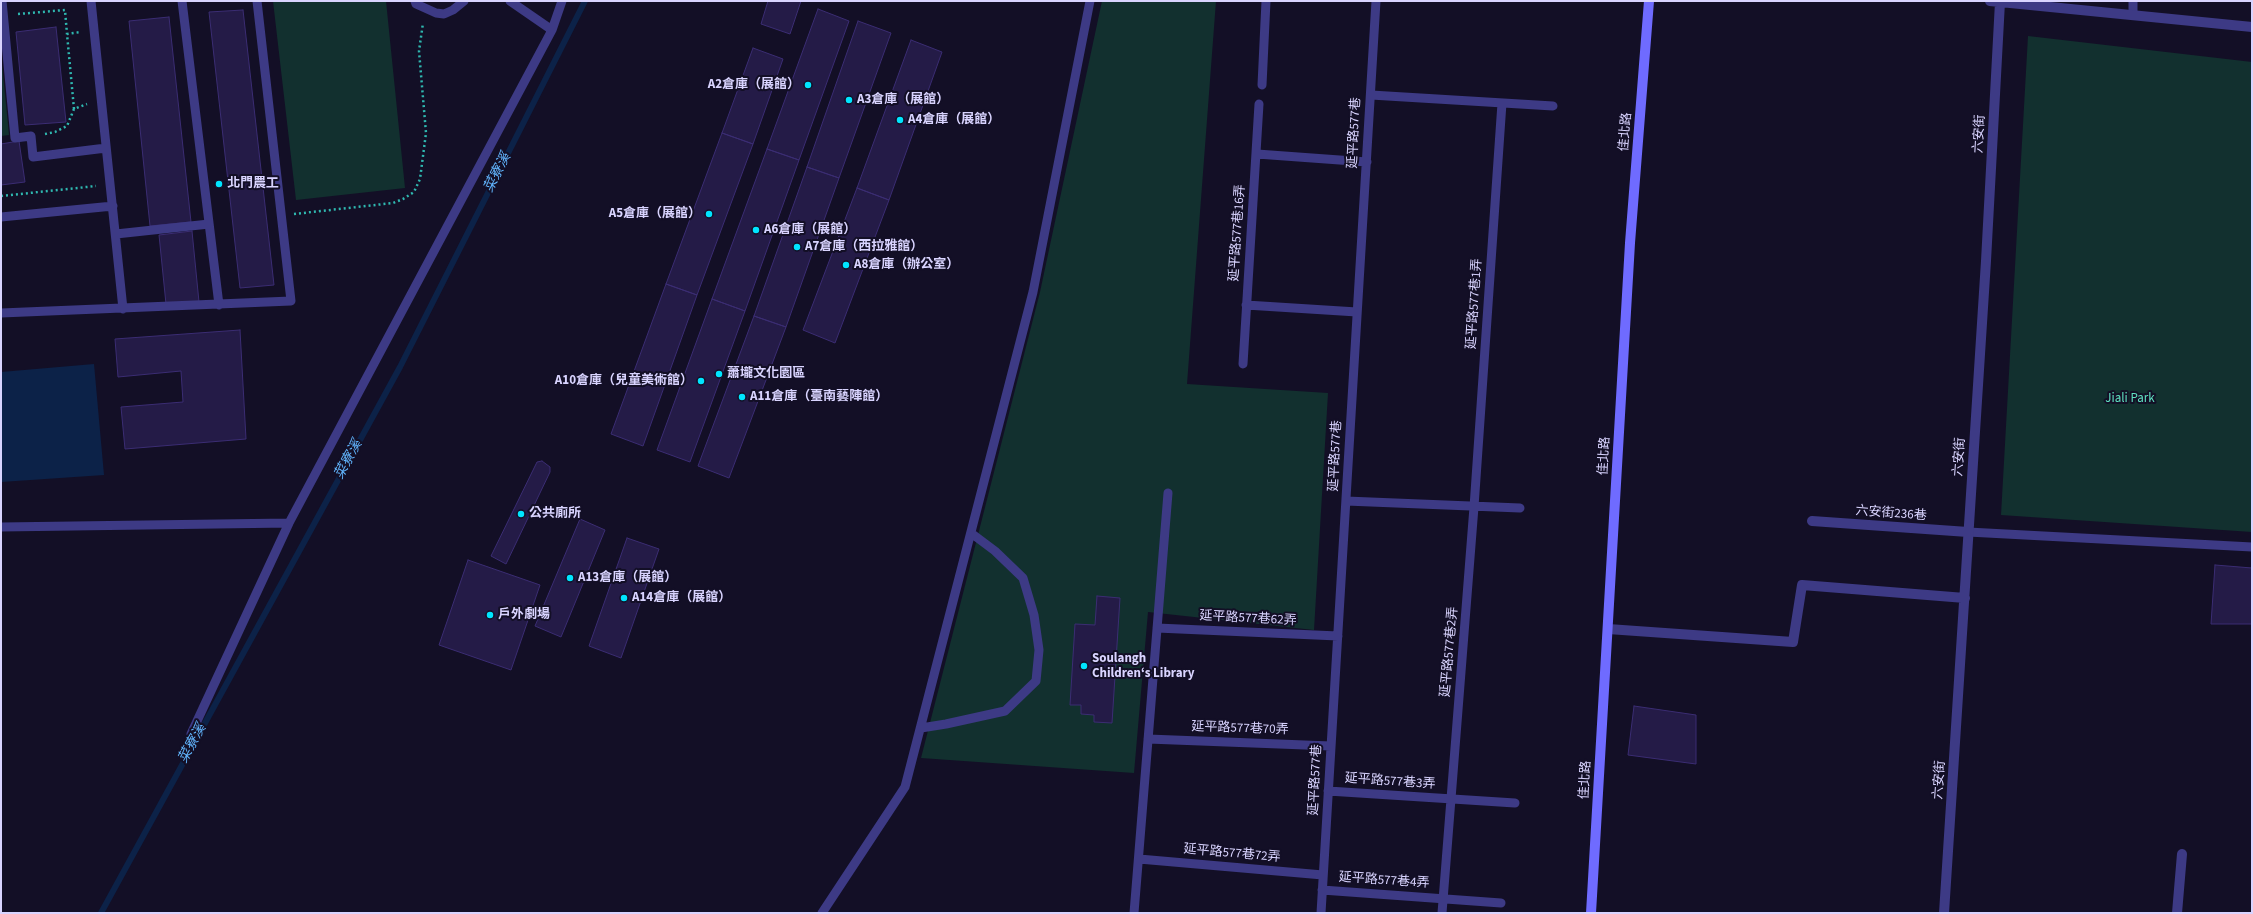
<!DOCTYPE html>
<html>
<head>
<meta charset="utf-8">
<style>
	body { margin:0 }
	#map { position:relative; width:2253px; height:914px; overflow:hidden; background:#130f26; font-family:"Source Sans 3",sans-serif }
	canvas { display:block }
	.frame { position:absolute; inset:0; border:2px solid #d9d4ff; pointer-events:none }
</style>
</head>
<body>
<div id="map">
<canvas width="2253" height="914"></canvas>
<div class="frame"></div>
</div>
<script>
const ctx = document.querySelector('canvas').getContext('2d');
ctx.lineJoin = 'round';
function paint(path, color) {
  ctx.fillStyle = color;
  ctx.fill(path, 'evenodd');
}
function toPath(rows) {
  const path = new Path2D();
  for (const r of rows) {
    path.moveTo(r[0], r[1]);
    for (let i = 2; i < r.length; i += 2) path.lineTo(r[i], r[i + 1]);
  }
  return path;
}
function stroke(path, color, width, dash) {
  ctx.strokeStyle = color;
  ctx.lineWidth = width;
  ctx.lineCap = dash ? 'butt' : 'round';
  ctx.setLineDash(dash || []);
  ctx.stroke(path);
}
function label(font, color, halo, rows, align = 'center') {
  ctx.font = font + ' "Source Sans 3","Noto Sans TC",sans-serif';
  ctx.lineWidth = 4;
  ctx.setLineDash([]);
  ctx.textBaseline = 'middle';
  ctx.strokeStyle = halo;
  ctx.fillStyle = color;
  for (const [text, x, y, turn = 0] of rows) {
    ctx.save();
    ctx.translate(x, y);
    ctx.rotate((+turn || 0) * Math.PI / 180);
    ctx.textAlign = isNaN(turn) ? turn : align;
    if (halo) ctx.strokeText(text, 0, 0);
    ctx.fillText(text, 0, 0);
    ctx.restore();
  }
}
paint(toPath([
	[273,1,386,1,405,188,296,200],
	[1102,1,1216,1,1187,384,1328,393,1314,630,1148,612,1134,773,921,758,1040,292],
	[2028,36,2252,62,2252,532,2001,515],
	[1,54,9,135,1,136]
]), '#12302f');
paint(toPath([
	[94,364,104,475,1,482,1,372]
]), '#0c2248');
stroke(toPath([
	[101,913,400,367,585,1]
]), '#0c2248', 6);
const building = toPath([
	[768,1,801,1,790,34,761,24,768,1],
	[818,9,849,21,799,160,767,149,818,9],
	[243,10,274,285,240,288,209,12,243,10],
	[169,17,191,222,150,226,129,21,169,17],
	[858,21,891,33,839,178,807,167,858,21],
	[56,27,66,122,25,125,16,32,56,27],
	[911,40,942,52,889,200,857,188,911,40],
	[753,48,783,59,753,144,722,133,753,48],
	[722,133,753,144,697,295,666,284,722,133],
	[19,141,25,182,1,185,1,144,19,141],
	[767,149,799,160,745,311,712,299,767,149],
	[807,167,839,178,786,327,754,316,807,167],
	[857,188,889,200,835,343,803,330,857,188],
	[192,231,199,302,166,304,159,235,192,231],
	[666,284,697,295,643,446,611,434,666,284],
	[712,299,745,311,690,462,657,450,712,299],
	[754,316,786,327,729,478,698,466,754,316],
	[240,330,246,439,125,449,121,407,183,402,181,371,118,377,115,339,240,330],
	[542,461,550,467,550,472,506,564,491,556,537,462,542,461],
	[580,519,605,530,561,637,535,626,580,519],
	[627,538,659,549,621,658,589,646,627,538],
	[468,560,540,585,511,670,439,645,468,560],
	[2215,565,2252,568,2252,624,2211,624,2215,565],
	[1097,596,1120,598,1112,723,1094,722,1094,715,1081,714,1081,705,1070,705,1075,624,1095,625,1097,596],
	[1634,706,1696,715,1696,764,1628,755,1634,706]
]);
paint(building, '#241b47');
stroke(building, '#3b2d73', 1);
stroke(toPath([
	[18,14,65,10,67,34],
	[74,109,67,34,81,32],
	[45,134,55,132,67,126,74,109,87,104],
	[1,196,96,186],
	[294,214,393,203,403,199,414,192,420,179,426,133,419,51,423,23]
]), '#2fb8b0', 2.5, [2, 3]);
stroke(toPath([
	[2,1,15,138,31,136,33,157,106,148],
	[91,1,123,309],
	[182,1,219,305],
	[415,1,416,4,436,13,444,14,453,10,464,1],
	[510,1,552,30],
	[2133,15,2133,1],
	[1262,85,1266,1],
	[1371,95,1553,106],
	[1257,154,1367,162],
	[1,217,113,206],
	[116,234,209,224],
	[1246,305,1357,312],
	[1,313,291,301,257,1],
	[1243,364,1259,104],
	[1346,501,1520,508],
	[1,527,289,523],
	[1968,532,2252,547],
	[1157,628,1338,636],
	[921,728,946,724,1005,711,1036,681,1039,650,1034,615,1023,578,995,551,971,533],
	[191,734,289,523,552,30,562,1],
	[1148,739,1331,746],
	[1328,791,1515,803],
	[1139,859,1323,875],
	[1322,890,1501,903],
	[822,913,905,787,1033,292,1090,1],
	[1134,913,1168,493],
	[1321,913,1376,1],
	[1442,913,1474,507,1502,103]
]), '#3d3a85', 9);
stroke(toPath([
	[1990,1,2252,27],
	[1812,521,1968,532],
	[1608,629,1793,642,1802,585,1965,598],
	[1944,913,1986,261,2000,2],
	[2177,913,2182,854]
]), '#3d3a85', 10);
stroke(toPath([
	[1591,913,1630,243,1649,1]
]), '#6f6bff', 10);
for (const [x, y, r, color] of [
	[808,85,4,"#00e5ff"],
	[849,100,4,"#00e5ff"],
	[900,120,4,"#00e5ff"],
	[219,184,4,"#00e5ff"],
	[709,214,4,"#00e5ff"],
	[756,230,4,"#00e5ff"],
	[797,247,4,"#00e5ff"],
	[846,265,4,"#00e5ff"],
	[719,374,4,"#00e5ff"],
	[701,381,4,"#00e5ff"],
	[742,397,4,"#00e5ff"],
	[521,514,4,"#00e5ff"],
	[570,578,4,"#00e5ff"],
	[624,598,4,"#00e5ff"],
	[490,615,4,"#00e5ff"],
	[1084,666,4,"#00e5ff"]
]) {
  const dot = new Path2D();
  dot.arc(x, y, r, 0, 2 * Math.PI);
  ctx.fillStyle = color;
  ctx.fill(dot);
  stroke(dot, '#130f26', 1.5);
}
label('bold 13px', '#d9d4ff', '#130f26', [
	["A2倉庫（展館）",800,85,"right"],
	["A3倉庫（展館）",857,100],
	["A4倉庫（展館）",908,120],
	["北門農工",227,184],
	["A5倉庫（展館）",701,214,"right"],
	["A6倉庫（展館）",764,230],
	["A7倉庫（西拉雅館）",805,247],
	["A8倉庫（辦公室）",854,265],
	["蕭壠文化園區",727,374],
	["A10倉庫（兒童美術館）",693,381,"right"],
	["A11倉庫（臺南藝陣館）",750,397],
	["公共廁所",529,514],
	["A13倉庫（展館）",578,578],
	["A14倉庫（展館）",632,598],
	["戶外劇場",498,615],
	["Soulangh",1092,659],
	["Children‘s Library",1092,674]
], 'left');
label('13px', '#d9d4ff', '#130f26', [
	["佳北路",1626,132,-85],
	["延平路577巷",1355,133,-87],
	["六安街",1980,134,-87],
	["延平路577巷16弄",1238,233,-86],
	["延平路577巷1弄",1475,304,-86],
	["延平路577巷",1336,456,-87],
	["佳北路",1605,456,-87],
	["六安街",1960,457,-86],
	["六安街236巷",1891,514,4],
	["延平路577巷62弄",1248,619,3],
	["延平路577巷2弄",1450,652,-85],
	["延平路577巷70弄",1240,729,2],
	["延平路577巷",1316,780,-87],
	["佳北路",1586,780,-87],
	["六安街",1940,780,-86],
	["延平路577巷3弄",1390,782,4],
	["延平路577巷72弄",1232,854,5],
	["延平路577巷4弄",1384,881,4]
]);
label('13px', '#5fe0c0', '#130f26', [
	["Jiali Park",2130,399]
]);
label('italic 14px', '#62b6ff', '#130f26', [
	["菜寮溪",498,173,-63],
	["菜寮溪",349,460,-61],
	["菜寮溪",193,744,-61]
]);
</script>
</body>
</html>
